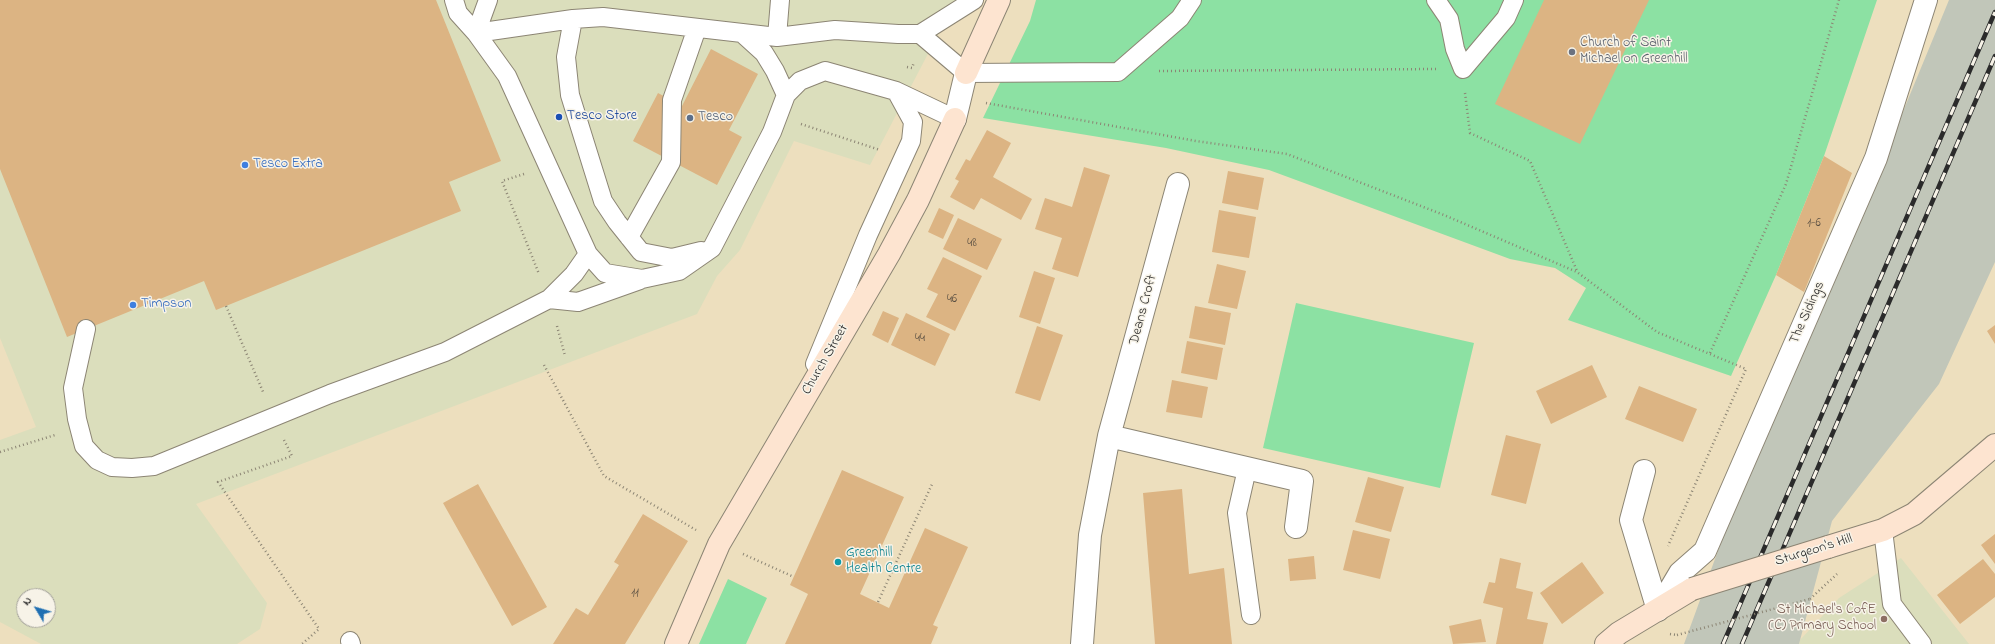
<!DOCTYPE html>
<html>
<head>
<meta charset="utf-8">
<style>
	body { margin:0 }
	#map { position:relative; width:1995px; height:644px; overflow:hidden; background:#eddfbe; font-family:"Indie Flower",sans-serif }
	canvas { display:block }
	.north { position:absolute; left:16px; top:588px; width:40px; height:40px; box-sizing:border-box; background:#f7f3e8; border:1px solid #a5a39c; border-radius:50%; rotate:308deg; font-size:11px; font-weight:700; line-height:16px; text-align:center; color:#2b2b2b }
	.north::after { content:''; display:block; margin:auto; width:14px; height:18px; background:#1f6fb2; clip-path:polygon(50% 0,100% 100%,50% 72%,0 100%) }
</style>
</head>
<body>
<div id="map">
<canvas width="1995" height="644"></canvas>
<div class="north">N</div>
</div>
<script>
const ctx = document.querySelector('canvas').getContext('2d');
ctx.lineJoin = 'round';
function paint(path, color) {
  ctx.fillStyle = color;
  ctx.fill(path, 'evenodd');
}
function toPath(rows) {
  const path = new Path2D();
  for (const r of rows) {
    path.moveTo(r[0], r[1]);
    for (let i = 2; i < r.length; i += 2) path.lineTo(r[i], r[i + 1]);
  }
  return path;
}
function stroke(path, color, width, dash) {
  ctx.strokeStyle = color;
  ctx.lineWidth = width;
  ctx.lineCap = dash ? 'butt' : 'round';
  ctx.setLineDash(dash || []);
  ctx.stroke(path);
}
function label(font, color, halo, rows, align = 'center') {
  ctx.font = font + ' "Indie Flower",sans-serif';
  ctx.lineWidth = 3;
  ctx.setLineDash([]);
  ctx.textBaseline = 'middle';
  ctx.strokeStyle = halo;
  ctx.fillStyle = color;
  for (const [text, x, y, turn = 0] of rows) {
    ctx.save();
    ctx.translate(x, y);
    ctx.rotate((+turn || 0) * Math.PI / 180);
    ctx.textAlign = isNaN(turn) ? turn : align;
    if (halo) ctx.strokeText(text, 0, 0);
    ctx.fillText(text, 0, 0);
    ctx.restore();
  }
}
paint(toPath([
	[0,0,956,0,870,165,794,141,740,250,717,276,697,314,196,504,267,603,260,629,237,644,41,644,0,622,0,440,36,427,0,338],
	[24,596,48,596,48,620,24,620],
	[1901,558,1969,644,1799,644,1800,640,1839,598]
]), '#dbdebc');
paint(toPath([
	[1949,0,1995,0,1995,262,1939,384,1832,521,1799,644,1684,644,1723,537,1857,223]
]), '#c1c6b9');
paint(toPath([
	[1036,0,1877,0,1824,156,1776,275,1731,376,1568,320,1586,288,1555,268,1510,259,1269,170,1166,148,983,118,1030,21],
	[1296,303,1474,343,1440,488,1263,448],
	[728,579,767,598,746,644,699,644]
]), '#8ce1a3');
paint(toPath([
	[0,0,436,0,501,161,449,182,461,211,216,310,204,281,67,337,0,169],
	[1544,0,1649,0,1580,144,1495,104],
	[711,49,758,74,729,130,742,137,717,185,633,141,658,93,682,106],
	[987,130,1011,143,993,177,1032,199,1021,220,981,198,974,210,950,197,959,181,955,179,966,159,970,161],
	[1824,156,1852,173,1804,292,1776,275],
	[1084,167,1110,175,1078,277,1052,269,1062,238,1035,229,1045,198,1072,207],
	[1228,171,1264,178,1258,210,1222,203],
	[939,208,954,215,943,239,928,232],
	[1219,210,1256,217,1249,258,1212,252],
	[958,218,1002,239,987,270,943,249],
	[943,257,982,276,955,331,926,317,938,294,927,289],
	[1217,264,1246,271,1237,309,1208,303],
	[1034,271,1055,278,1040,324,1019,317],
	[1195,306,1231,313,1225,345,1189,338],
	[883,311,899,318,888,343,872,335],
	[906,313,950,334,935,366,891,345],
	[1995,325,1995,344,1987,331],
	[1037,326,1063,335,1040,401,1015,393],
	[1187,341,1223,348,1217,380,1181,373],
	[1592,365,1607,397,1551,424,1536,391],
	[1172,380,1208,387,1202,418,1166,412],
	[1639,386,1697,409,1683,442,1625,419],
	[1506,435,1541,444,1526,504,1491,495],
	[842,470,904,497,860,594,889,608,925,528,968,547,933,625,938,627,931,644,785,644,808,594,790,585],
	[1368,477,1404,487,1391,532,1355,522],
	[478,484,547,607,512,626,443,503],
	[1182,489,1189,574,1224,568,1232,644,1155,644,1143,493],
	[643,514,688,541,625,644,553,644,576,608,588,615,619,565,614,562],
	[1353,530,1390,539,1380,579,1343,570],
	[1995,534,1995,564,1981,545],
	[1314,556,1316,579,1290,581,1288,559],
	[1500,558,1521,563,1516,588,1533,592,1527,619,1548,623,1543,644,1496,644,1503,608,1483,603,1489,582,1495,583],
	[1983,559,1995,574,1995,597,1960,624,1937,595],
	[1582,562,1604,593,1562,624,1540,593],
	[1481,619,1486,642,1453,644,1449,626]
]), '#dcb483');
const lane = toPath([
	[454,0,458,13,476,33,507,76,588,254,605,273,642,279,679,271,712,248,772,132,786,95,800,81,825,71,896,91,955,119],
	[1436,0,1449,19,1455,49,1463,69,1506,18,1514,0],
	[573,19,566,57,570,95,603,201,617,222,641,252,672,258,701,251],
	[476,33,573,19,603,17,777,37,835,30,898,34,920,34,966,73,1118,72,1180,18,1192,0],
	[476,33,488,0],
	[742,33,764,53,775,71,786,95],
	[920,34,974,0],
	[777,37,780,0],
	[629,237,671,162,672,100,697,28],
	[549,299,574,274,588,254],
	[86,329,73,388,77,419,84,446,97,460,112,467,132,468,154,466,330,394,445,352,549,299,578,302,640,280],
	[815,364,868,235,911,141,913,122,896,91],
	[1247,469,1237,513,1251,615],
	[1883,530,1892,604,1922,644],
	[350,641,351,644]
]);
const street = toPath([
	[955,119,966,73],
	[1109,436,1302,481,1296,527],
	[1644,471,1631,520,1658,610],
	[1658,610,1680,573,1705,551,1876,158,1926,0],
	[1082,644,1090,535,1109,436,1178,184]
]);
const secondary = toPath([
	[966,73,999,0],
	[1828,547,1883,530,1914,514,1995,445],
	[676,644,719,544,889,254,918,200,955,119],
	[1606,644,1619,633,1692,589]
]);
stroke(lane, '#8c8574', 20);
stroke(street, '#8c8574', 24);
stroke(secondary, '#8c8574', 24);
stroke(toPath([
	[907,67,912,68,914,62],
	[1159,71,1436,69],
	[1465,93,1470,133,1530,161,1577,271],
	[986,103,1196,141,1287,154,1444,215,1577,272,1657,332,1746,369,1668,546],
	[801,124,880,150],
	[524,174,502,181,539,274],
	[226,306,264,394],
	[557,326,565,356],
	[1710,353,1786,184,1839,0],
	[544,365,604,476,696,530],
	[284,440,292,456,218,482,319,629,302,644],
	[0,452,55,435],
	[743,554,794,577],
	[1810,599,1837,574],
	[878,602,933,482],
	[1670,634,1677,635]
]), '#8c8574', 2.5, [1, 3]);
stroke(lane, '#fff', 18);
stroke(street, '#fff', 22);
stroke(secondary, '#fde4d0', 22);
const rail = toPath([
	[1723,644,1995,12],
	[1742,644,1995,56]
]);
stroke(rail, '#2b2b2b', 4.5);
stroke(rail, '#f7f3e8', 3, [9]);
const secondaryBridge = toPath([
	[1692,589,1828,547]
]);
stroke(secondaryBridge, '#8c8574', 24, []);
stroke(toPath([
	[1677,635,1810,599]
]), '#8c8574', 2.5, [1, 3]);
stroke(secondaryBridge, '#fde4d0', 22);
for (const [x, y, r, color] of [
	[1572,52,4,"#6b7280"],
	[559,117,4,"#1a4fb4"],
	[690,118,4,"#5c6f8a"],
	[245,165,4,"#3f7fe0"],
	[133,305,4,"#3f7fe0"],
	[838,562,4,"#0f9aa8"],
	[1884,619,4,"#8d6e63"]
]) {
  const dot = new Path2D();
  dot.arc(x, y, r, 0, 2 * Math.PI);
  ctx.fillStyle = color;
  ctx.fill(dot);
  stroke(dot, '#f7f3e8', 1.5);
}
label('12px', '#574d41', null, [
	["1-6",1814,224],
	["48",972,244],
	["46",952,300],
	["44",920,339],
	["11",635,594]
]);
label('14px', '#5b616d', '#f7f3e8', [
	["Church of Saint",1580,44],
	["Michael on Greenhill",1580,60]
], 'left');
label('14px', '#164399', '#f7f3e8', [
	["Tesco Store",567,117]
], 'left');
label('14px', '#4e5e75', '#f7f3e8', [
	["Tesco",698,118]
], 'left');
label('14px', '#366cbe', '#f7f3e8', [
	["Tesco Extra",253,165],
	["Timpson",141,305]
], 'left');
label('14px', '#2b2b2b', '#f7f3e8', [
	["Deans Croft",1144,310,-75],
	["The Sidings",1808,313,-66],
	["Church Street",826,360,-60],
	["Sturgeon's Hill",1814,551,-17]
]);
label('14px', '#0d838f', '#f7f3e8', [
	["Greenhill",846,554],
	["Health Centre",846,570]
], 'left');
label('14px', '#785e54', '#f7f3e8', [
	["St Michael's CofE",1876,611],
	["(C) Primary School",1876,627]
], 'right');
</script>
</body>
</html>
